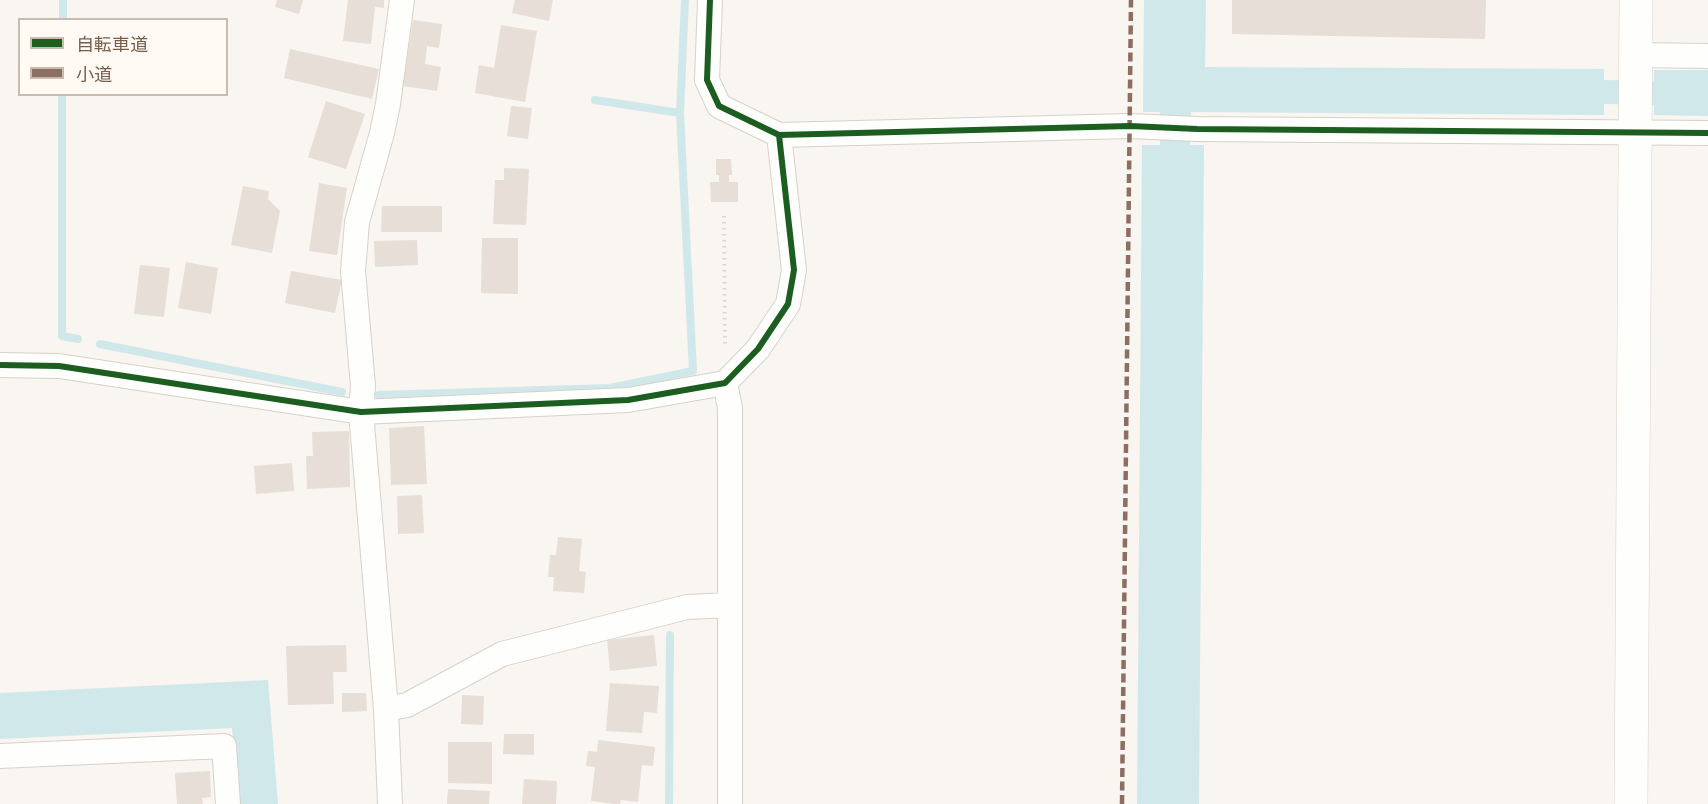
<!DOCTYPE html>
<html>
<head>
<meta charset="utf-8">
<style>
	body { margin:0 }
	#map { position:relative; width:1708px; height:804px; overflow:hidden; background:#f9f5f0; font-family:"PT Sans","Noto Sans JP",sans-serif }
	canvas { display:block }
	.legend { position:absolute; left:18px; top:18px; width:210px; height:78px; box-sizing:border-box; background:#fffaf3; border:2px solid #cabbb1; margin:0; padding:8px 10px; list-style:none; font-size:18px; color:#7a5c4d }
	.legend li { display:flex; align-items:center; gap:12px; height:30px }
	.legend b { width:30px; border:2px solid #cabbb1 }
</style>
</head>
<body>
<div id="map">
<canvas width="1708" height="804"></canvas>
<ul class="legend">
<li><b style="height:8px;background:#1b5e20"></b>自転車道</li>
<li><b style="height:8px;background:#8d6e63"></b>小道</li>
</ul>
</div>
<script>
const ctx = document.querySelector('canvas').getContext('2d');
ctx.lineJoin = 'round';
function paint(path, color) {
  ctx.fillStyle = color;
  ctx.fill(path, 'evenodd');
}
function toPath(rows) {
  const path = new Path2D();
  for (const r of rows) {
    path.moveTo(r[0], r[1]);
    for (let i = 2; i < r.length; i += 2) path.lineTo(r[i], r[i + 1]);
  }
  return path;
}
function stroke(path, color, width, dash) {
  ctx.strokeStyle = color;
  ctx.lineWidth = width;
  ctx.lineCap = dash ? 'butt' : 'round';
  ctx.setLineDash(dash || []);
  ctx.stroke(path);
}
paint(toPath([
	[1144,0,1206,0,1205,67,1604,69,1604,80,1654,81,1654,70,1708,70,1708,116,1654,115,1654,105,1604,104,1604,115,1191,112,1190,145,1204,145,1199,804,1137,804,1142,145,1160,145,1160,112,1143,112],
	[268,680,278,804,239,804,232,728,0,739,0,693]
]), '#d0e8ea');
stroke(toPath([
	[63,20,63,0],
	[62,94,62,336,78,339],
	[595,100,680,113],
	[100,344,342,392],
	[379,395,610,388,693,371,680,113,685,0],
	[669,804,670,635]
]), '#d0e8ea', 8);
paint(toPath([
	[277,0,303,0,299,14,275,7],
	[348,0,384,0,384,8,375,7,371,44,343,41],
	[515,0,553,0,549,21,512,13],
	[1232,0,1486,0,1485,39,1232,34],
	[413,20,442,24,439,48,427,46,425,64,441,67,437,91,403,86],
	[501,25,537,31,525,102,475,93,479,65,494,68],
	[290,49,379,69,372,99,284,78],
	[326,101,365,114,346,169,308,157],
	[511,106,532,108,528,139,507,136],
	[716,159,731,159,732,175,729,175,729,182,738,182,738,202,711,202,710,182,719,182,719,175,716,175],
	[504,168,529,169,526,225,493,224,495,180,504,180],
	[319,183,347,188,337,255,309,251],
	[243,186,269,191,268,199,280,211,272,253,231,245],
	[382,206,442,206,442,232,381,232],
	[482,238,518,238,518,294,481,293],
	[417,240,418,265,375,267,374,241],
	[186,262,218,268,211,314,178,308],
	[140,265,170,268,164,317,134,314],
	[291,271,342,280,335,313,285,303],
	[424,426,427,484,391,485,389,428],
	[349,431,350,487,307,489,306,456,313,456,312,432],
	[292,463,294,491,256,494,254,466],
	[422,495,424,533,398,534,397,496],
	[558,537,582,539,579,571,586,572,584,593,553,591,554,577,548,577,550,555,556,555],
	[654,635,657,666,610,671,607,640],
	[346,645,347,672,333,672,334,704,288,705,286,646],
	[610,683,659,686,657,713,644,712,642,733,606,731],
	[342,693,366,693,367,711,342,712],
	[462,695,484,696,483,725,461,724],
	[504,734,534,734,534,755,503,754],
	[598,740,655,747,653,766,642,765,638,802,621,800,620,804,615,804,591,801,595,767,586,766,588,751,597,752],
	[448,742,492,742,492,784,448,783],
	[210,771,211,797,202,798,203,804,177,804,175,773],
	[524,779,557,781,556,804,522,804],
	[448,789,490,791,489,804,447,804]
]), '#e6ded7');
const street = toPath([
	[710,0,707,80,719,106,779,135,1130,126,1197,129,1708,133],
	[1635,55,1708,56],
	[0,365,59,366,361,412,628,400,725,383,758,349,788,304,794,270,779,135],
	[725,383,730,408,730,804],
	[386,709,407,705,502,654,687,607,729,605],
	[0,756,224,746,228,804],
	[390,804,386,709,361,412,363,386,353,271,357,222,382,133,388,104,402,0]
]);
const secondary = toPath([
	[1631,804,1636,0]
]);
stroke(street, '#d7d1cb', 26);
stroke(secondary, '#d9d2cb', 34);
stroke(toPath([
	[724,216,725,348]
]), '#dcd5d0', 4, [1.5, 4.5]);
stroke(street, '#fefefd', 24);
stroke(secondary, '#fefefd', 33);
stroke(toPath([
	[1122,804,1131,0]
]), '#8d6e63', 4.5, [9, 4.5]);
stroke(toPath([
	[710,0,707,80,719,106,779,135,1130,126,1197,129,1708,133],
	[0,365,59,366,361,412,628,400,725,383,758,349,788,304,794,270,779,135]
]), '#1b5e20', 6);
</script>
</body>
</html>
